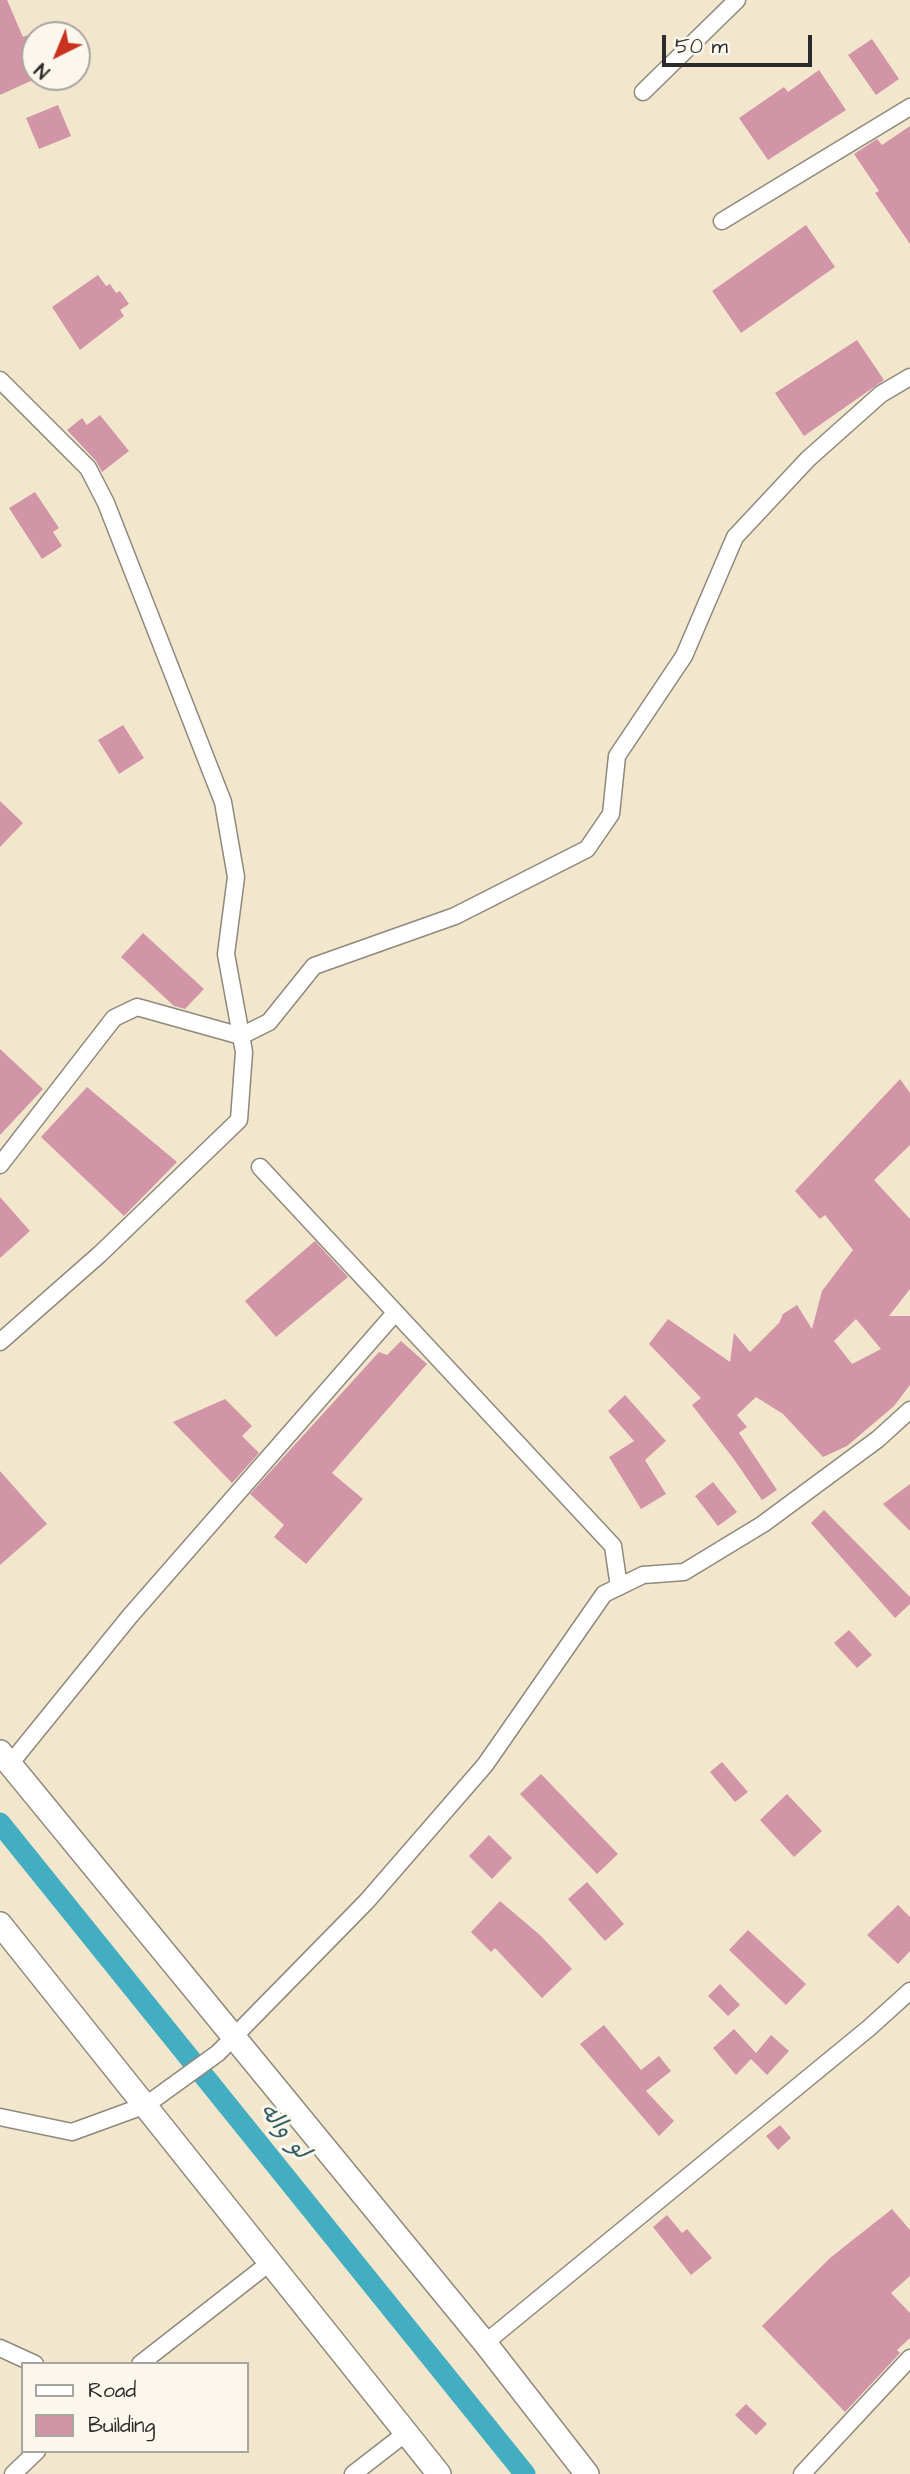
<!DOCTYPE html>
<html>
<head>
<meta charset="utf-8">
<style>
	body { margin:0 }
	#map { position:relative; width:910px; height:2474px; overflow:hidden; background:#f2e7cd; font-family:"Architects Daughter",sans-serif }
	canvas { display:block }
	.legend { position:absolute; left:21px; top:2362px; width:228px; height:91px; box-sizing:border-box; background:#fbf7ec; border:2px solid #a8a59f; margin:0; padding:9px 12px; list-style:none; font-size:21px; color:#2b2b2b }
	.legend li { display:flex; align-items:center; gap:14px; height:35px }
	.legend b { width:35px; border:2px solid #a8a59f }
	.north { position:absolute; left:21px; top:21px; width:70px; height:70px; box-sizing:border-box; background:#fbf7ec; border:2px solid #a8a59f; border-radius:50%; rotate:223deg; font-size:19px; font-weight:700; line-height:28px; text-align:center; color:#2b2b2b }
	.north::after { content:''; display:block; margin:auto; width:24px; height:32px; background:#c8321e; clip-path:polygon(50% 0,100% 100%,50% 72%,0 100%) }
	.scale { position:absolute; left:662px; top:35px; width:150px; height:32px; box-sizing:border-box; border:4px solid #2b2b2b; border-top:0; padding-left:9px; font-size:21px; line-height:24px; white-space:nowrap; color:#2b2b2b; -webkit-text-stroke:5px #fbf7ec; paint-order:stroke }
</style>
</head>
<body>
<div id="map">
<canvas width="910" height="2474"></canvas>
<ul class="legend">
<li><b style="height:9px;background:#fff"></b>Road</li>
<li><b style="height:19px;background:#d295a8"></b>Building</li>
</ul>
<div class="north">N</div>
<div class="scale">50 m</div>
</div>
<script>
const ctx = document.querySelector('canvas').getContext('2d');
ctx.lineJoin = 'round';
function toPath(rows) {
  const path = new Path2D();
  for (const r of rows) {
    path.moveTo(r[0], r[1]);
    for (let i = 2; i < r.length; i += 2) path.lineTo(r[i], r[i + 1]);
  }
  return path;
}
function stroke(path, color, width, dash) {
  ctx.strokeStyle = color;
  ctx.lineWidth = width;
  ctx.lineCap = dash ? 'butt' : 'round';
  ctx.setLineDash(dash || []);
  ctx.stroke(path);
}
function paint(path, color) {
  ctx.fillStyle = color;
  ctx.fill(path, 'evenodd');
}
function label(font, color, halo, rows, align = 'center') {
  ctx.font = font + ' "Architects Daughter","Playpen Sans Arabic",sans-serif';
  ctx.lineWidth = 6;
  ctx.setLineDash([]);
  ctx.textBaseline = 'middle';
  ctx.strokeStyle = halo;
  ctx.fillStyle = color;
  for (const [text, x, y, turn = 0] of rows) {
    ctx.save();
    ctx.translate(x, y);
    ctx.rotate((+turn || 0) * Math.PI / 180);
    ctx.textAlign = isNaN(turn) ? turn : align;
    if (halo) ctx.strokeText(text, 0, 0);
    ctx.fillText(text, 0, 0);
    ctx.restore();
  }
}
stroke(toPath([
	[0,1823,525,2474]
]), '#43aec1', 21);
paint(toPath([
	[0,0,7,0,23,37,35,32,35,79,0,95],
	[872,39,899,79,876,95,848,55],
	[819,70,846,110,768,160,739,118,784,87,788,92],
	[58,105,71,136,39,149,26,118],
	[910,126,910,244,875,193,879,191,854,154,877,139,882,145],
	[806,225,835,267,741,333,712,291],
	[98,275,106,286,110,284,116,293,120,291,129,304,120,310,124,316,80,350,52,307],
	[857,340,884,380,804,436,775,393],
	[100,415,129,451,102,472,96,461,67,430,82,418,87,425],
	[35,492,59,528,53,532,62,546,42,559,9,508],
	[123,725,144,758,119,774,98,740],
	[0,801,23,823,0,847],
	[143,933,204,989,185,1009,174,1006,121,957],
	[0,1049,43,1089,0,1135],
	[900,1079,910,1093,910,1145,874,1180,910,1219,910,1289,889,1316,910,1316,910,1385,894,1406,847,1446,823,1457,783,1414,756,1397,737,1415,747,1427,739,1433,777,1490,762,1500,733,1458,692,1405,701,1398,649,1344,668,1319,730,1362,734,1333,750,1352,779,1323,783,1314,797,1305,812,1329,822,1291,853,1250,825,1215,820,1219,795,1191],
	[856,1319,881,1349,852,1364,834,1341],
	[87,1087,177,1162,124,1216,41,1137],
	[0,1197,30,1231,0,1258],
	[315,1241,348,1277,276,1337,245,1301],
	[401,1341,427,1364,332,1473,363,1499,306,1564,274,1537,284,1525,250,1494,379,1352,387,1355],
	[625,1395,666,1441,645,1460,666,1494,641,1509,609,1457,634,1441,608,1411],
	[225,1399,252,1426,242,1436,259,1453,232,1483,173,1422],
	[0,1471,47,1524,0,1565],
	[713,1482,737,1512,718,1526,695,1496],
	[910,1484,910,1531,883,1504],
	[824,1510,910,1597,910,1604,895,1618,811,1523],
	[849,1630,872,1655,857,1668,834,1643],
	[722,1762,748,1792,735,1802,710,1772],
	[541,1774,618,1854,597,1874,520,1794],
	[787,1794,822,1831,794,1857,760,1820],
	[489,1835,512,1858,492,1879,469,1856],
	[587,1882,624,1924,605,1941,568,1899],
	[500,1901,541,1936,572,1969,542,1998,495,1948,491,1952,471,1932],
	[898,1905,910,1917,910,1951,898,1964,867,1935],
	[748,1930,806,1984,786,2005,729,1950],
	[720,1984,740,2005,728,2016,708,1996],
	[604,2025,641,2070,659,2056,671,2071,646,2091,674,2121,659,2136,580,2044],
	[734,2029,756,2053,771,2035,789,2051,767,2075,751,2059,736,2075,713,2048],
	[780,2125,791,2138,778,2150,766,2136],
	[892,2209,910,2230,910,2276,891,2293,910,2313,910,2338,897,2350,900,2353,845,2412,762,2326,830,2258],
	[667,2215,682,2233,687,2229,712,2258,691,2275,653,2227],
	[746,2404,767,2424,756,2435,735,2415]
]), '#d295a8');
const street = toPath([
	[643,92,737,0],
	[722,221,910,107],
	[0,380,88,468,106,503,223,802,236,877,226,954,244,1052,239,1120,100,1254,0,1342],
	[0,1165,114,1018,137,1007,241,1036,269,1022,314,966,455,916,587,849,611,814,617,756,684,656,735,537,808,459,881,394,910,377],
	[260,1167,613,1546,619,1587],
	[10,1764,130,1616,395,1313],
	[0,2117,72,2132,146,2105,218,2053,367,1901,485,1765,604,1594,643,1575,684,1572,763,1524,878,1439,910,1410],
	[485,2343,869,2028,910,1991],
	[0,2348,35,2364],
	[140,2364,272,2261],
	[13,2474,37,2451],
	[353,2474,406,2433],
	[802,2474,910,2358]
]);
const secondary = toPath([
	[0,1752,485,2343,587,2474],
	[0,1924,439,2474]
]);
stroke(street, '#8e897c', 19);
stroke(secondary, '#8e897c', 26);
stroke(street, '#fff', 16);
stroke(secondary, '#fff', 23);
label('italic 24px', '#355f67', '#fbf7ec', [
	["لو واله",283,2132,51]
]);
</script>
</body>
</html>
